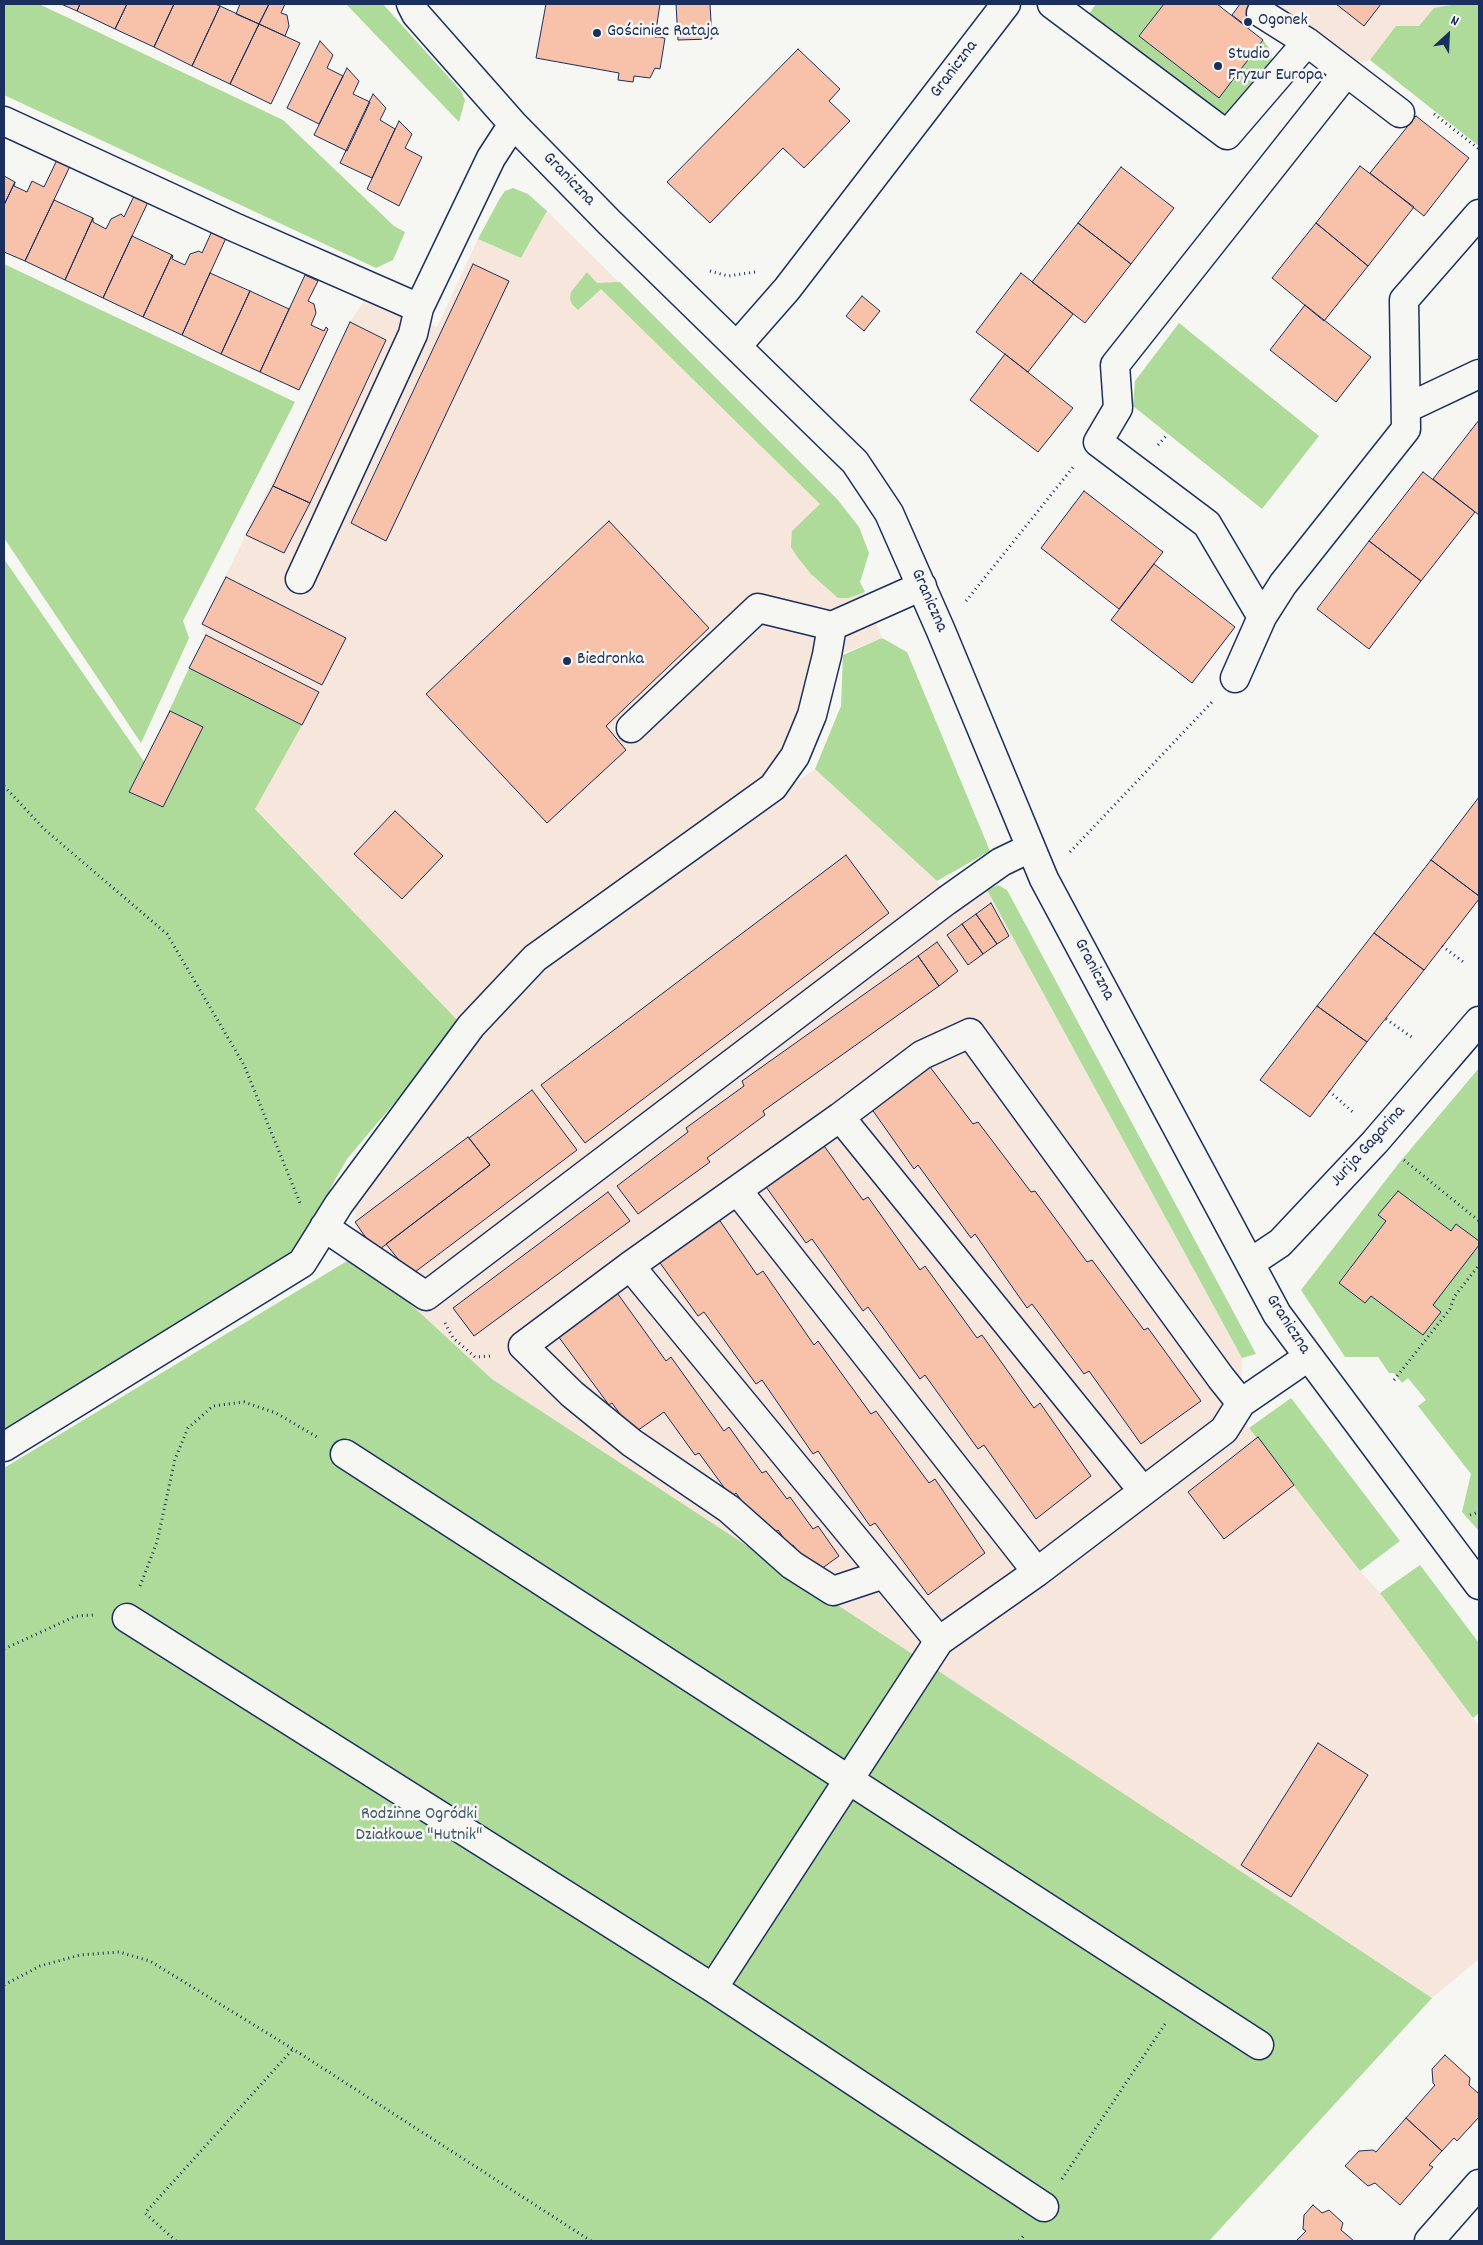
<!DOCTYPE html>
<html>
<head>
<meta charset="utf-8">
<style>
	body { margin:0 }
	#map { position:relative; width:1483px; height:2245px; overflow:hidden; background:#f6f6f2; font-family:Dekko,sans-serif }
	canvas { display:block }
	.frame { position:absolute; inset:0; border:5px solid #1b2f5e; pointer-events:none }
	.north { position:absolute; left:1423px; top:10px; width:50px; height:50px; -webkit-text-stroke:4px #f6f6f2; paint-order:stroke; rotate:25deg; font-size:14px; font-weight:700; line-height:20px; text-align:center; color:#1b2f5e }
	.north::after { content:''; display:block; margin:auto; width:18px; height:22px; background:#1b2f5e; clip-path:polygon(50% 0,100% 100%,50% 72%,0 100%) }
</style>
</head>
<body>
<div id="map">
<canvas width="1483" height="2245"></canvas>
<div class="frame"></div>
<div class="north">N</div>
</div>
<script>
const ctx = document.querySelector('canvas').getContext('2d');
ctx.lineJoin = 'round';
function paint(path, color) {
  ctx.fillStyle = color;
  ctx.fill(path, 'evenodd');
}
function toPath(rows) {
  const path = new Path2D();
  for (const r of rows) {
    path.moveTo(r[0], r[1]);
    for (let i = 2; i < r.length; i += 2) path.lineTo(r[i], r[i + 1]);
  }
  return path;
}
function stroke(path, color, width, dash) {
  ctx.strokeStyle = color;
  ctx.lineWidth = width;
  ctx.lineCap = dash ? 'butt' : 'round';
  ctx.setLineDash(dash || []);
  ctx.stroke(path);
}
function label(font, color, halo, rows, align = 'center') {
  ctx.font = font + ' Dekko,sans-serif';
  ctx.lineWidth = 5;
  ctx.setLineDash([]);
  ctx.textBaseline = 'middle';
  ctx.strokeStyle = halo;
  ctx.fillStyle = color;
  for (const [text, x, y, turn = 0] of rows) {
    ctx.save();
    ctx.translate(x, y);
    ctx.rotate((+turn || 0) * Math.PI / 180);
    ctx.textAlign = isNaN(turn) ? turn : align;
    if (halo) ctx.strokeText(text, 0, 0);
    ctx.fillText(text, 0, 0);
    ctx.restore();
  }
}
paint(toPath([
	[1239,4,1479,4,1479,146,1370,60,1346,66,1289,44],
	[547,211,818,480,847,511,859,527,869,553,860,582,882,638,817,663,790,738,767,778,461,1024,255,808,202,624,350,322,367,296,437,327,478,239,521,258],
	[815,769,937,881,946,900,987,890,1242,1358,1241,1403,1249,1428,1360,1571,1380,1593,1479,1726,1479,1959,1432,1998,940,1672,492,1379,357,1255,354,1187,559,947]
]), '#f6e6dc');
paint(toPath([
	[4,4,39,4,283,120,394,226,405,232,393,260,376,268,4,95],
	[346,4,383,4,461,91,465,100,459,122],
	[1096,4,1164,4,1139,36,1218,97,1263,40,1272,52,1271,64,1222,118,1089,14],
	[1457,4,1479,4,1479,146,1370,60,1396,26,1419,26,1434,8],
	[513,188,528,194,547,211,521,258,478,239,500,198,505,191],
	[4,264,295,402,183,621,189,638,141,743,4,538],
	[587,272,597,283,620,282,837,499,859,527,869,553,860,582,865,592,849,598,838,598,811,574,798,558,791,547,792,531,820,504,601,289,578,310,572,304,570,299,571,292],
	[1179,323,1319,436,1262,509,1133,406,1135,381],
	[4,559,145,763,189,668,302,725,255,809,461,1024,347,1159,331,1187,322,1215,301,1249,4,1434],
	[882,638,907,652,990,851,937,881,815,769,841,706,843,655],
	[998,885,1007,890,1256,1354,1242,1358,987,890],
	[1479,1068,1479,1531,1462,1512,1471,1474,1418,1406,1426,1400,1408,1378,1402,1383,1394,1373,1389,1373,1378,1357,1345,1357,1301,1290,1399,1163],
	[357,1255,492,1379,940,1672,1432,1998,1209,2241,4,2241,4,1468],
	[1291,1398,1400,1541,1360,1571,1249,1428],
	[1420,1565,1479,1643,1479,1713,1473,1718,1380,1593]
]), '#aedb9a');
const building = toPath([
	[61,4,80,4,77,11,61,4],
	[80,4,127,4,115,29,77,11,80,4],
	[127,4,174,4,154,47,115,29,127,4],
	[174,4,215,4,220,6,192,66,154,47,174,4],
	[240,4,269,4,259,24,236,14,240,4],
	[269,4,285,4,281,13,287,15,289,26,285,36,259,24,269,4],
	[546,4,660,4,655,37,665,38,660,69,655,68,650,78,634,76,633,82,618,80,619,73,536,58,546,4],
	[676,4,710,4,712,39,678,40,676,4],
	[1164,4,1217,4,1263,40,1219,98,1139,36,1164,4],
	[1240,4,1268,4,1249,28,1232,15,1240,4],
	[1336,4,1381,4,1364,26,1336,4],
	[220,6,259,24,230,84,192,66,220,6],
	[259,24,300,43,271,104,230,84,259,24],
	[320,41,333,55,327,68,343,76,319,124,287,108,320,41],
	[798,49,840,89,829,101,850,121,804,168,783,148,710,223,667,182,798,49],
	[347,68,359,81,353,94,370,102,347,151,314,135,347,68],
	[373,94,386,108,380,120,395,129,372,178,340,163,373,94],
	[1416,116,1469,158,1424,216,1370,173,1416,116],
	[399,121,412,134,405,148,422,157,399,206,367,189,399,121],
	[57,160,70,166,25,261,4,252,4,205,15,182,14,186,27,192,32,181,44,187,57,160],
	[1360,166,1414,207,1368,266,1316,223,1360,166],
	[1121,167,1174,208,1131,264,1078,223,1121,167],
	[4,176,15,182,4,205,4,176],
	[134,196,148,202,103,298,65,280,93,218,93,222,106,229,111,219,121,214,124,217,134,196],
	[54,200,93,218,65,280,25,261,54,200],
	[1078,223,1131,264,1085,323,1032,282,1078,223],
	[1316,223,1368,266,1324,321,1272,278,1316,223],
	[212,231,226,238,182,335,143,317,172,255,173,256,172,259,185,265,190,254,199,251,202,253,212,231],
	[132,236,172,255,143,317,103,298,132,236],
	[473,264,509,281,386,541,351,523,473,264],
	[210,273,250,291,221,354,182,335,210,273],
	[1021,273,1073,314,1028,372,976,332,1021,273],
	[305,275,318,281,308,301,314,304,316,313,311,325,324,331,326,327,328,329,299,390,260,372,305,275],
	[250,291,289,309,260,372,221,354,250,291],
	[862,296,880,311,864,331,846,316,862,296],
	[1305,305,1371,357,1336,402,1270,350,1305,305],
	[350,322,386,340,310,503,273,486,350,322],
	[1005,354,1073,408,1038,452,970,400,1005,354],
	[1479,420,1479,515,1433,479,1479,420],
	[1423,472,1475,512,1421,581,1369,541,1423,472],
	[273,486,310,503,284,553,246,535,273,486],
	[1084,491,1163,552,1119,609,1041,548,1084,491],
	[609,521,709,628,606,726,626,750,547,823,426,694,609,521],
	[1369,541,1421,581,1369,649,1317,609,1369,541],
	[1154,564,1235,627,1192,683,1111,620,1154,564],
	[226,577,346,638,322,685,202,624,226,577],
	[206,635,319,692,302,725,189,668,206,635],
	[170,711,203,727,163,807,129,792,170,711],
	[1479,797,1479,896,1431,860,1479,797],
	[395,811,443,856,402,899,354,854,395,811],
	[846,855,889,913,585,1143,541,1085,846,855],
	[1431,860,1479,896,1479,899,1424,970,1374,933,1431,860],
	[991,903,1009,936,997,944,976,914,991,903],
	[976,914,997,944,983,954,962,924,976,914],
	[962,924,983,954,968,965,947,935,962,924],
	[1374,933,1424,970,1367,1042,1317,1006,1374,933],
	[937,942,958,971,939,986,918,956,937,942],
	[918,956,939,986,763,1111,765,1115,707,1158,710,1162,638,1214,617,1186,688,1132,686,1128,744,1086,742,1081,918,956],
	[1317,1006,1367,1042,1310,1117,1260,1080,1317,1006],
	[930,1067,973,1124,978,1122,1031,1192,1035,1191,1087,1262,1092,1260,1144,1330,1148,1328,1201,1401,1141,1444,1089,1371,1084,1374,1032,1304,1027,1308,975,1234,971,1238,918,1165,914,1169,871,1108,930,1067],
	[532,1090,577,1150,411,1275,386,1244,490,1165,469,1138,532,1090],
	[468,1137,490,1165,376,1252,355,1222,468,1137],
	[822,1143,863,1200,868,1197,920,1270,925,1266,977,1338,982,1335,1034,1408,1040,1403,1091,1476,1036,1519,984,1445,978,1449,925,1375,920,1379,868,1307,863,1311,812,1239,806,1243,764,1184,822,1143],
	[1398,1191,1451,1231,1456,1224,1479,1241,1479,1245,1433,1305,1441,1312,1423,1335,1371,1296,1365,1303,1339,1283,1386,1221,1378,1215,1398,1191],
	[608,1192,630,1221,474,1336,453,1308,608,1192],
	[718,1218,757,1275,763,1271,814,1345,818,1341,871,1414,876,1411,929,1483,935,1479,985,1553,928,1595,875,1523,870,1526,818,1451,813,1454,762,1380,756,1384,704,1312,698,1316,658,1260,718,1218],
	[615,1290,666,1361,671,1357,724,1431,729,1427,762,1473,766,1471,787,1499,790,1497,813,1529,818,1526,839,1556,817,1572,806,1557,803,1559,793,1545,790,1547,778,1530,773,1533,763,1519,758,1523,736,1493,731,1497,699,1453,695,1455,664,1412,634,1433,612,1403,609,1405,555,1332,615,1290],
	[1258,1437,1294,1485,1224,1539,1188,1492,1258,1437],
	[1318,1743,1368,1775,1291,1897,1241,1865,1318,1743],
	[1445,2055,1470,2078,1469,2085,1479,2094,1479,2117,1457,2141,1454,2138,1442,2151,1406,2118,1435,2085,1433,2083,1432,2069,1445,2055],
	[1406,2118,1442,2151,1429,2165,1433,2167,1400,2205,1375,2183,1368,2186,1345,2166,1359,2151,1373,2150,1376,2152,1406,2118],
	[1313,2205,1322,2213,1329,2210,1343,2223,1341,2230,1354,2241,1296,2241,1306,2231,1303,2229,1304,2215,1313,2205]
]);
paint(building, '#f7c1aa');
stroke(building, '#1b2f5e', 1);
const minor = toPath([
	[411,4,416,14,513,124,609,222,855,462,889,513,941,631,1044,879,1277,1314,1479,1585],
	[1052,4,1227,135,1307,42,1261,13],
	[1307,42,1400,113],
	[4,121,234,227,419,308],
	[737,346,787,289,1006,4],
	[1407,408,1479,374],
	[300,579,413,334,419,308,491,158,513,124],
	[1262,617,1207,524,1098,442,1118,408,1115,365,1346,73],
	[1235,678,1262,617,1283,584,1406,429,1404,300,1479,214],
	[631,728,758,608,832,626,922,586],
	[840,1117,1143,1491],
	[737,1190,1037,1572],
	[324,1227,426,1296,946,901,1001,862,1030,848],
	[1250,1263,1280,1243,1375,1142,1479,1021],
	[630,1266,939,1641,1037,1572,1224,1430,1241,1403,1308,1357],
	[4,1447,302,1263,339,1204,471,1026,535,958,773,787,795,756,812,715,827,655,832,626],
	[345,1454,1259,2045],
	[884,1574,833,1591,792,1565,729,1509,632,1443,572,1394,523,1346,630,1266,840,1117,922,1055,970,1033,1221,1378,1241,1403],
	[127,1618,713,1988,1044,2207],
	[713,1988,939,1641],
	[1429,2241,1479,2184]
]);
stroke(minor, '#1b2f5e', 31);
stroke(toPath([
	[1434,114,1479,149],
	[710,271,728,276,755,272],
	[1158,445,1168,434],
	[966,601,1074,466],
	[4,786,44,829,167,934,244,1065,300,1203],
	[1070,852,1212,702],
	[1442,946,1466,964],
	[1386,1019,1413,1038],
	[1329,1091,1355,1114],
	[1404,1160,1479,1221],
	[445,1323,453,1338,475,1357,491,1356],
	[1394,1380,1450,1309,1454,1297,1479,1265],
	[1470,1515,1479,1512],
	[140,1586,157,1542,175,1459,188,1428,213,1406,244,1402,276,1413,317,1437],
	[4,1649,76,1616,93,1615],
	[4,1985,40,1966,80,1955,119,1952,150,1961,293,2049,591,2241],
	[1062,2179,1165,2024],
	[176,2241,145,2213,293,2049],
	[1019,2241,1025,2234]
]), '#1b2f5e', 3, [1, 4]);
stroke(minor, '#f6f6f2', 28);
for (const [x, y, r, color] of [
	[1248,22,5,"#1b2f5e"],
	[597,33,5,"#1b2f5e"],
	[1218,66,5,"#1b2f5e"],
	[567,661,5,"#1b2f5e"]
]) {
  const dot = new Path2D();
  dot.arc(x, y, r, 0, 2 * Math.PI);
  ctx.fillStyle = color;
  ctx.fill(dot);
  stroke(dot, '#f6f6f2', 2);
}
label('18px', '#1b2f5e', '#f6f6f2', [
	["Ogonek",1258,22],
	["Gościniec Rataja",607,33],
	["Studio",1228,56],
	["Fryzur Europa",1228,77],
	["Biedronka",577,661]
], 'left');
label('18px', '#1b2f5e', '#f6f6f2', [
	["Graniczna",955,70,-53],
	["Graniczna",568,180,46],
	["Graniczna",928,601,66],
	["Graniczna",1093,970,62],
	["Jurija Gagarina",1369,1147,-48],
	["Graniczna",1287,1325,57]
]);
label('18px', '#405a6d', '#f6f6f2', [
	["Rodzinne Ogródki",419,1816],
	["Działkowe \"Hutnik\"",419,1837]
]);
</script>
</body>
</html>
